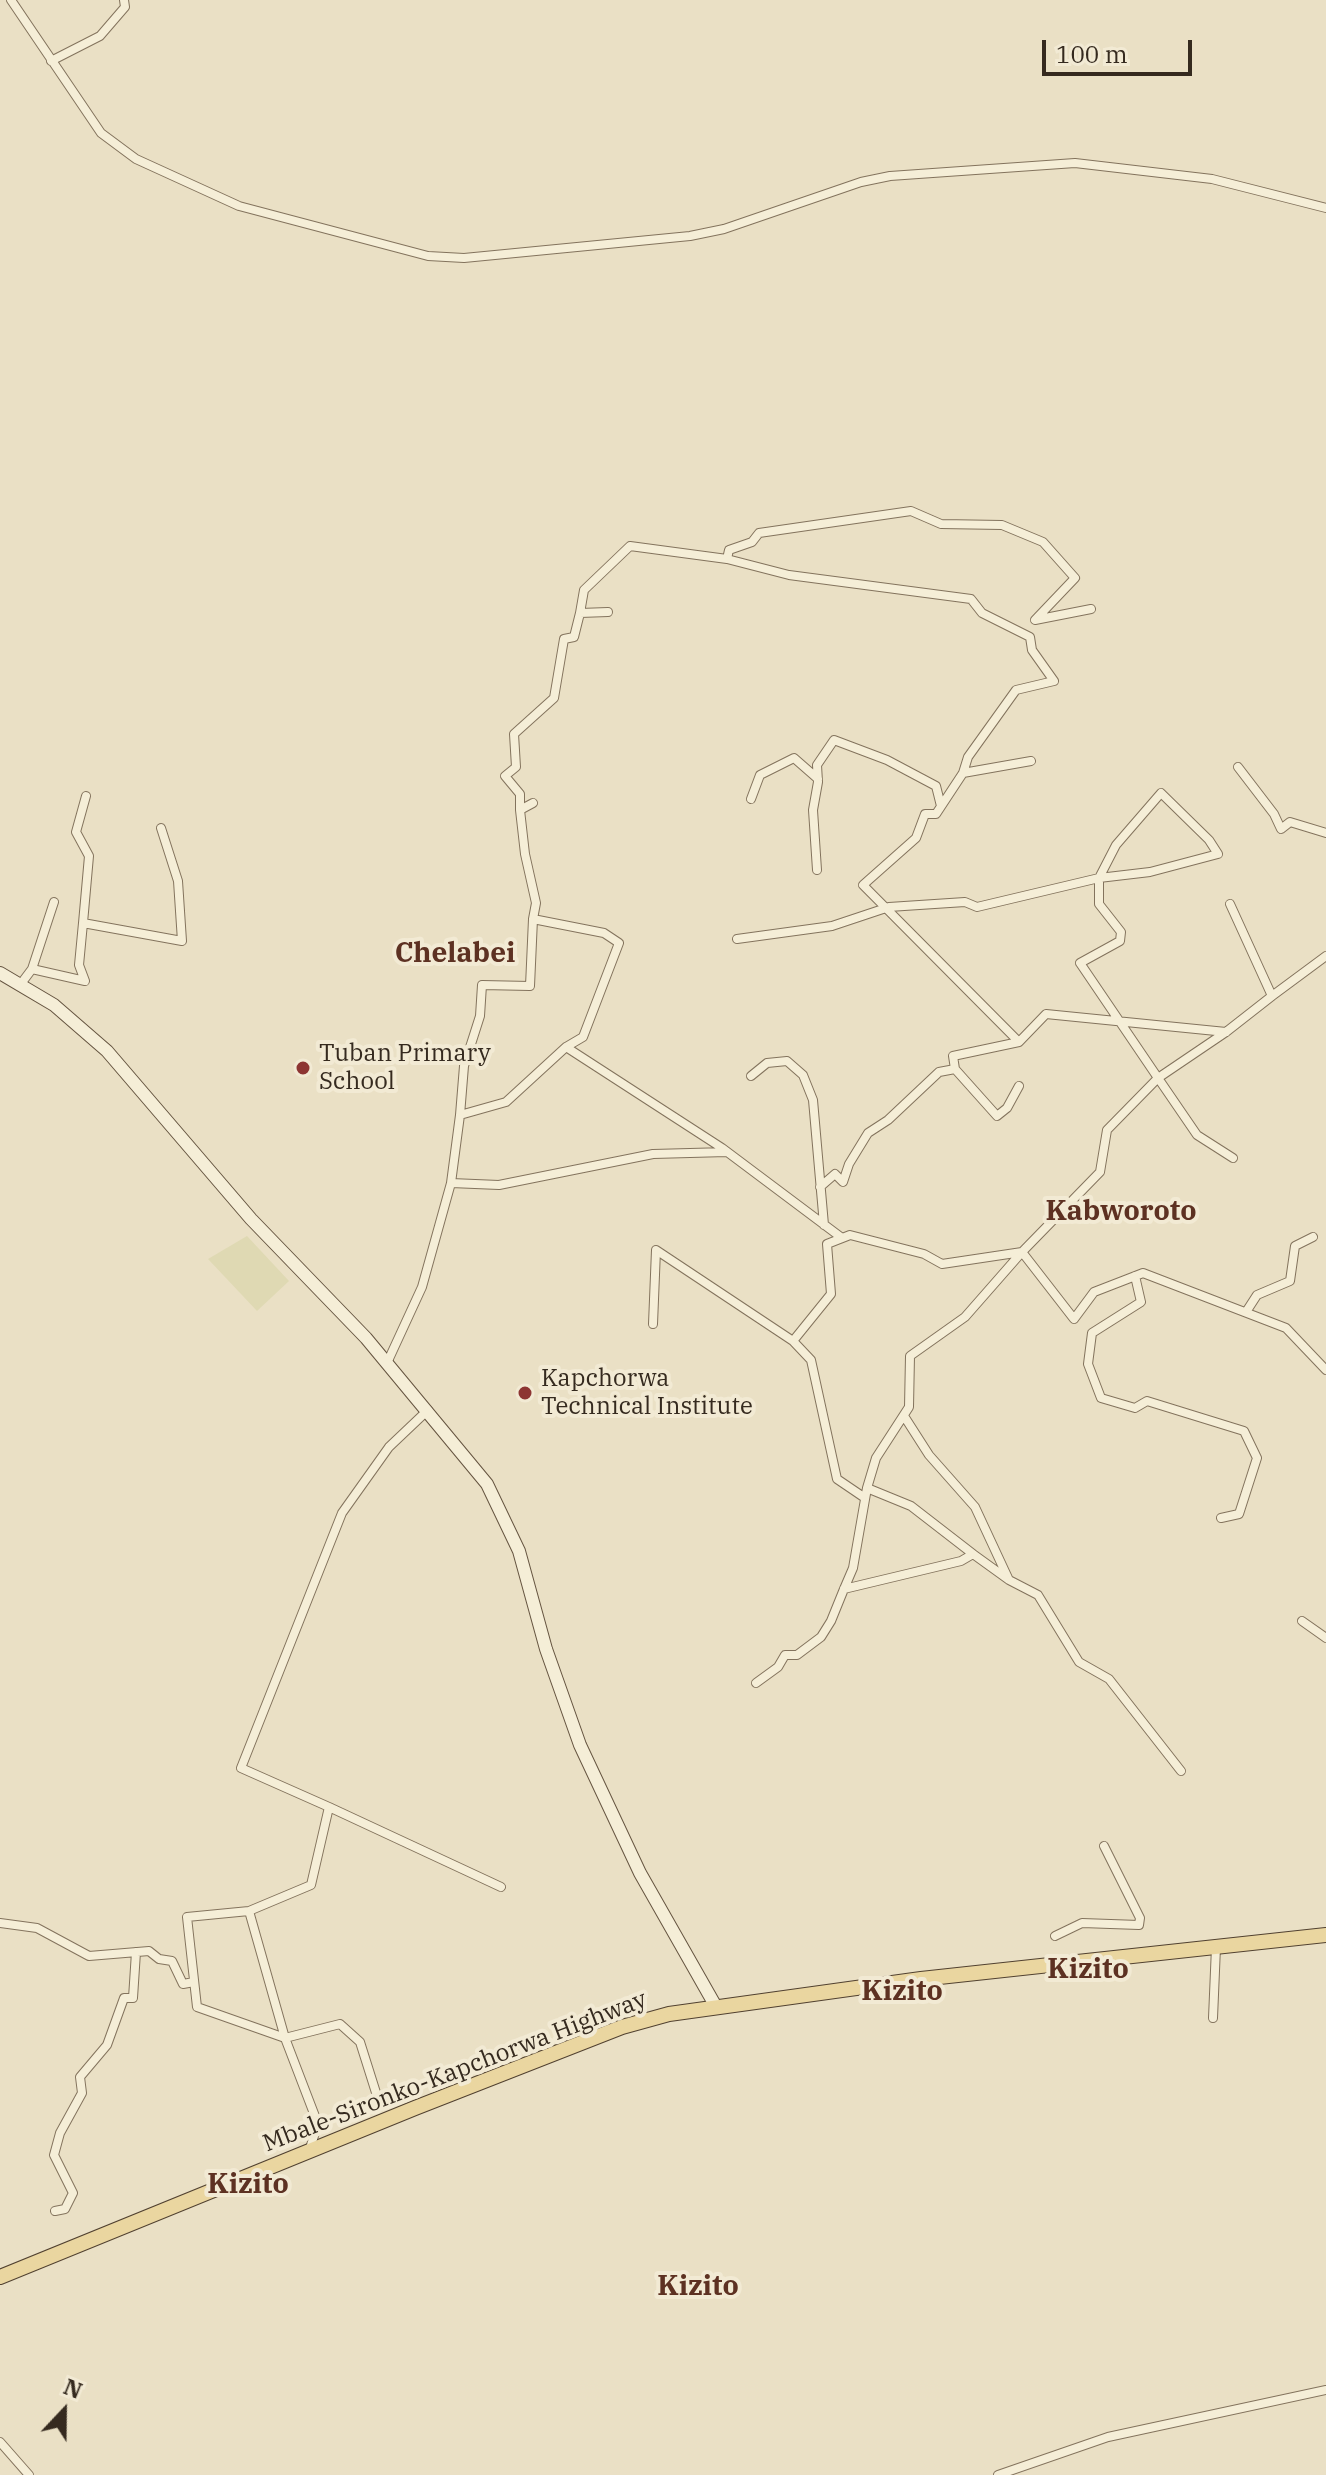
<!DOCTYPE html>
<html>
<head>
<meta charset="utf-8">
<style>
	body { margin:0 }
	#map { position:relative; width:1326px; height:2475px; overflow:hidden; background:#eae0c5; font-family:"IBM Plex Serif",serif }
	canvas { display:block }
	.north { position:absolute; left:24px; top:2371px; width:80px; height:80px; -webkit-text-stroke:6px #f2ead4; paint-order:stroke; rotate:22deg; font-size:22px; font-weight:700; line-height:32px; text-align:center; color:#352a1f }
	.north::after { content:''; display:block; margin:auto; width:28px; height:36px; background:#352a1f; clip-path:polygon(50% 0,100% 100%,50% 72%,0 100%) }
	.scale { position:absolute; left:1042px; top:40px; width:150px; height:36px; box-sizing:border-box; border:4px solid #352a1f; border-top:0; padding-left:10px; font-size:24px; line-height:28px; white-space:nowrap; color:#352a1f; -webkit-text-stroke:6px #f2ead4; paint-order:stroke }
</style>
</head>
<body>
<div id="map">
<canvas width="1326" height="2475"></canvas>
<div class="north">N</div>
<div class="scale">100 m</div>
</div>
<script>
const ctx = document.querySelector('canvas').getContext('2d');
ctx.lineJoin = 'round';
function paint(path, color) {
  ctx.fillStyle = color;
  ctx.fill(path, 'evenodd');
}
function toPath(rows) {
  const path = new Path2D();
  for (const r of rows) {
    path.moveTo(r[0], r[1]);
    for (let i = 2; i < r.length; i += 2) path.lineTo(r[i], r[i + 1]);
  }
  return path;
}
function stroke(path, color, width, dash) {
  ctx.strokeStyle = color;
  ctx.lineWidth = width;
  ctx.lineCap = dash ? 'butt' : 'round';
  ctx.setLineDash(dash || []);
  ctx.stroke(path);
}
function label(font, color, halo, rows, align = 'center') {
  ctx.font = font + ' "IBM Plex Serif",serif';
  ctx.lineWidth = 8;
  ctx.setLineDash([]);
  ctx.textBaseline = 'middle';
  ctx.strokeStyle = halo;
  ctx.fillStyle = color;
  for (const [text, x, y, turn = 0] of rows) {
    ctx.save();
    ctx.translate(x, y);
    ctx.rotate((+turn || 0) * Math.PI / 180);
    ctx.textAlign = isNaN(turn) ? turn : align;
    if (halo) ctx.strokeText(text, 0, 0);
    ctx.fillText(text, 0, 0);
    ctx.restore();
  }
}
paint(toPath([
	[247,1236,289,1281,257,1311,208,1259]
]), '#dfd9b3');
const street = toPath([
	[11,0,101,133,136,159,239,206,428,256,464,258,690,236,724,229,861,182,890,176,1075,163,1212,179,1326,208],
	[51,61,100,36,125,7,124,0],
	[580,613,584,590,630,546,727,559],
	[1238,767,1274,814,1281,829,1290,822,1326,833],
	[963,773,968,757,1016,690,1054,681,1032,650,1030,637,982,613,971,599,789,575,727,559,729,550,752,542,759,533,911,511,941,524,1002,525,1043,542,1075,578,1035,620,1091,609],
	[751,799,760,775,794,758,818,779],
	[533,803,520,810,525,854,536,903,533,919],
	[520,810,520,794,505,776,516,767,514,734,554,698,564,639,574,637,580,613,608,612],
	[817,870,813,810,818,782,817,765,834,740,887,760,936,786,941,806],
	[83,923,89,856,76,832,86,796],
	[737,939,832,926,889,907,965,902,977,907,1099,878,1150,872,1218,854,1209,840,1161,793,1116,845,1099,878,1099,904,1121,932,1120,941,1080,963,1158,1078,1226,1032,1272,996,1230,904],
	[32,969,54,902],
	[20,985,32,969,85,981,79,965,83,923,182,941,178,881,161,828],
	[1272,996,1326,956],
	[1019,1042,863,885,916,838,925,814,936,814,963,773,1031,761],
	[566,1047,722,1148,842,1238],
	[751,1076,767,1063,787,1061,803,1075,813,1100,824,1225],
	[1019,1086,1007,1108,997,1116,955,1069,953,1056,1019,1042,1046,1014,1226,1032],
	[460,1115,464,1066,480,1016,482,985,530,986,533,919,604,933,619,943,583,1037,566,1047,506,1102,460,1115,451,1183,499,1185,653,1154,727,1152],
	[1233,1158,1197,1135,1158,1078,1107,1130,1100,1172,1022,1252,1074,1319,1094,1292,1143,1273,1286,1328,1326,1370],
	[820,1187,835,1174,843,1182,849,1164,868,1133,888,1120,939,1072,955,1069],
	[1135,1276,1141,1302,1092,1333,1088,1364,1101,1398,1135,1408,1147,1401,1244,1431,1257,1458,1239,1514,1221,1518],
	[1246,1312,1257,1295,1290,1281,1295,1246,1313,1237],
	[653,1324,656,1250,793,1341],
	[387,1363,422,1287,451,1183],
	[904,1416,929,1455,975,1507,1008,1578],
	[865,1498,837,1479,811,1360,793,1341,831,1294,827,1244,850,1235,924,1254,942,1264,1022,1252,965,1317,910,1356,909,1407,876,1458,867,1488],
	[973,1554,1009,1580,1038,1595,1079,1662,1109,1679,1181,1771],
	[1302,1621,1326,1638],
	[756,1683,778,1667,785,1655,797,1655,821,1637,831,1621,844,1589,853,1568,867,1488,911,1506,973,1554,961,1561,844,1589],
	[329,1807,241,1768,342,1513,389,1447,428,1410],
	[249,1911,311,1885,329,1807,501,1887],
	[0,1923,37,1928,89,1956,149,1951,159,1959,172,1961,183,1984,194,1982],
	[1055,1936,1082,1923,1139,1925,1140,1918,1104,1846],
	[1213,2018,1216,1947],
	[309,2151,318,2124,285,2038,197,2007,187,1917,249,1911,285,2038,340,2024,360,2042,378,2099],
	[55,2211,65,2209,73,2193,54,2155,60,2133,82,2093,80,2077,107,2045,124,1998,133,1998,136,1952],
	[0,2442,29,2475],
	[998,2475,1108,2437,1326,2390]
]);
const secondary = toPath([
	[0,973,54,1005,107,1051,251,1219,366,1338,487,1484,519,1551,546,1649,580,1745,640,1873,715,2005]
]);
const primary = toPath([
	[0,2277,415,2108,622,2027,669,2014,921,1979,1326,1935]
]);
stroke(street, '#83735d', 10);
stroke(secondary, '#655440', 14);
stroke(primary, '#514130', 16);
stroke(street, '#f5eed7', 8);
stroke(secondary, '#f5eed7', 12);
stroke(primary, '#ead6a0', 14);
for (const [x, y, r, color] of [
	[303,1068,8,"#8d3532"],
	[525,1393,8,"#8d3532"]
]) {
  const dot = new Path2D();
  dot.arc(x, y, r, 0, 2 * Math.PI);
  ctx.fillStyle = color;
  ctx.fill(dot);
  stroke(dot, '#f2ead4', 3);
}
label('24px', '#352a1f', '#f2ead4', [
	["Tuban Primary",319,1054],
	["School",319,1082],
	["Kapchorwa",541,1379],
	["Technical Institute",541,1407]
], 'left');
label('24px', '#352a1f', '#f2ead4', [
	["Mbale-Sironko-Kapchorwa Highway",455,2072,-21]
]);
label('bold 28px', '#5d3122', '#f2ead4', [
	["Chelabei",455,954],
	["Kabworoto",1121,1212],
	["Kizito",1088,1970],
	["Kizito",902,1992],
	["Kizito",248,2185],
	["Kizito",698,2287]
]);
</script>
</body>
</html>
